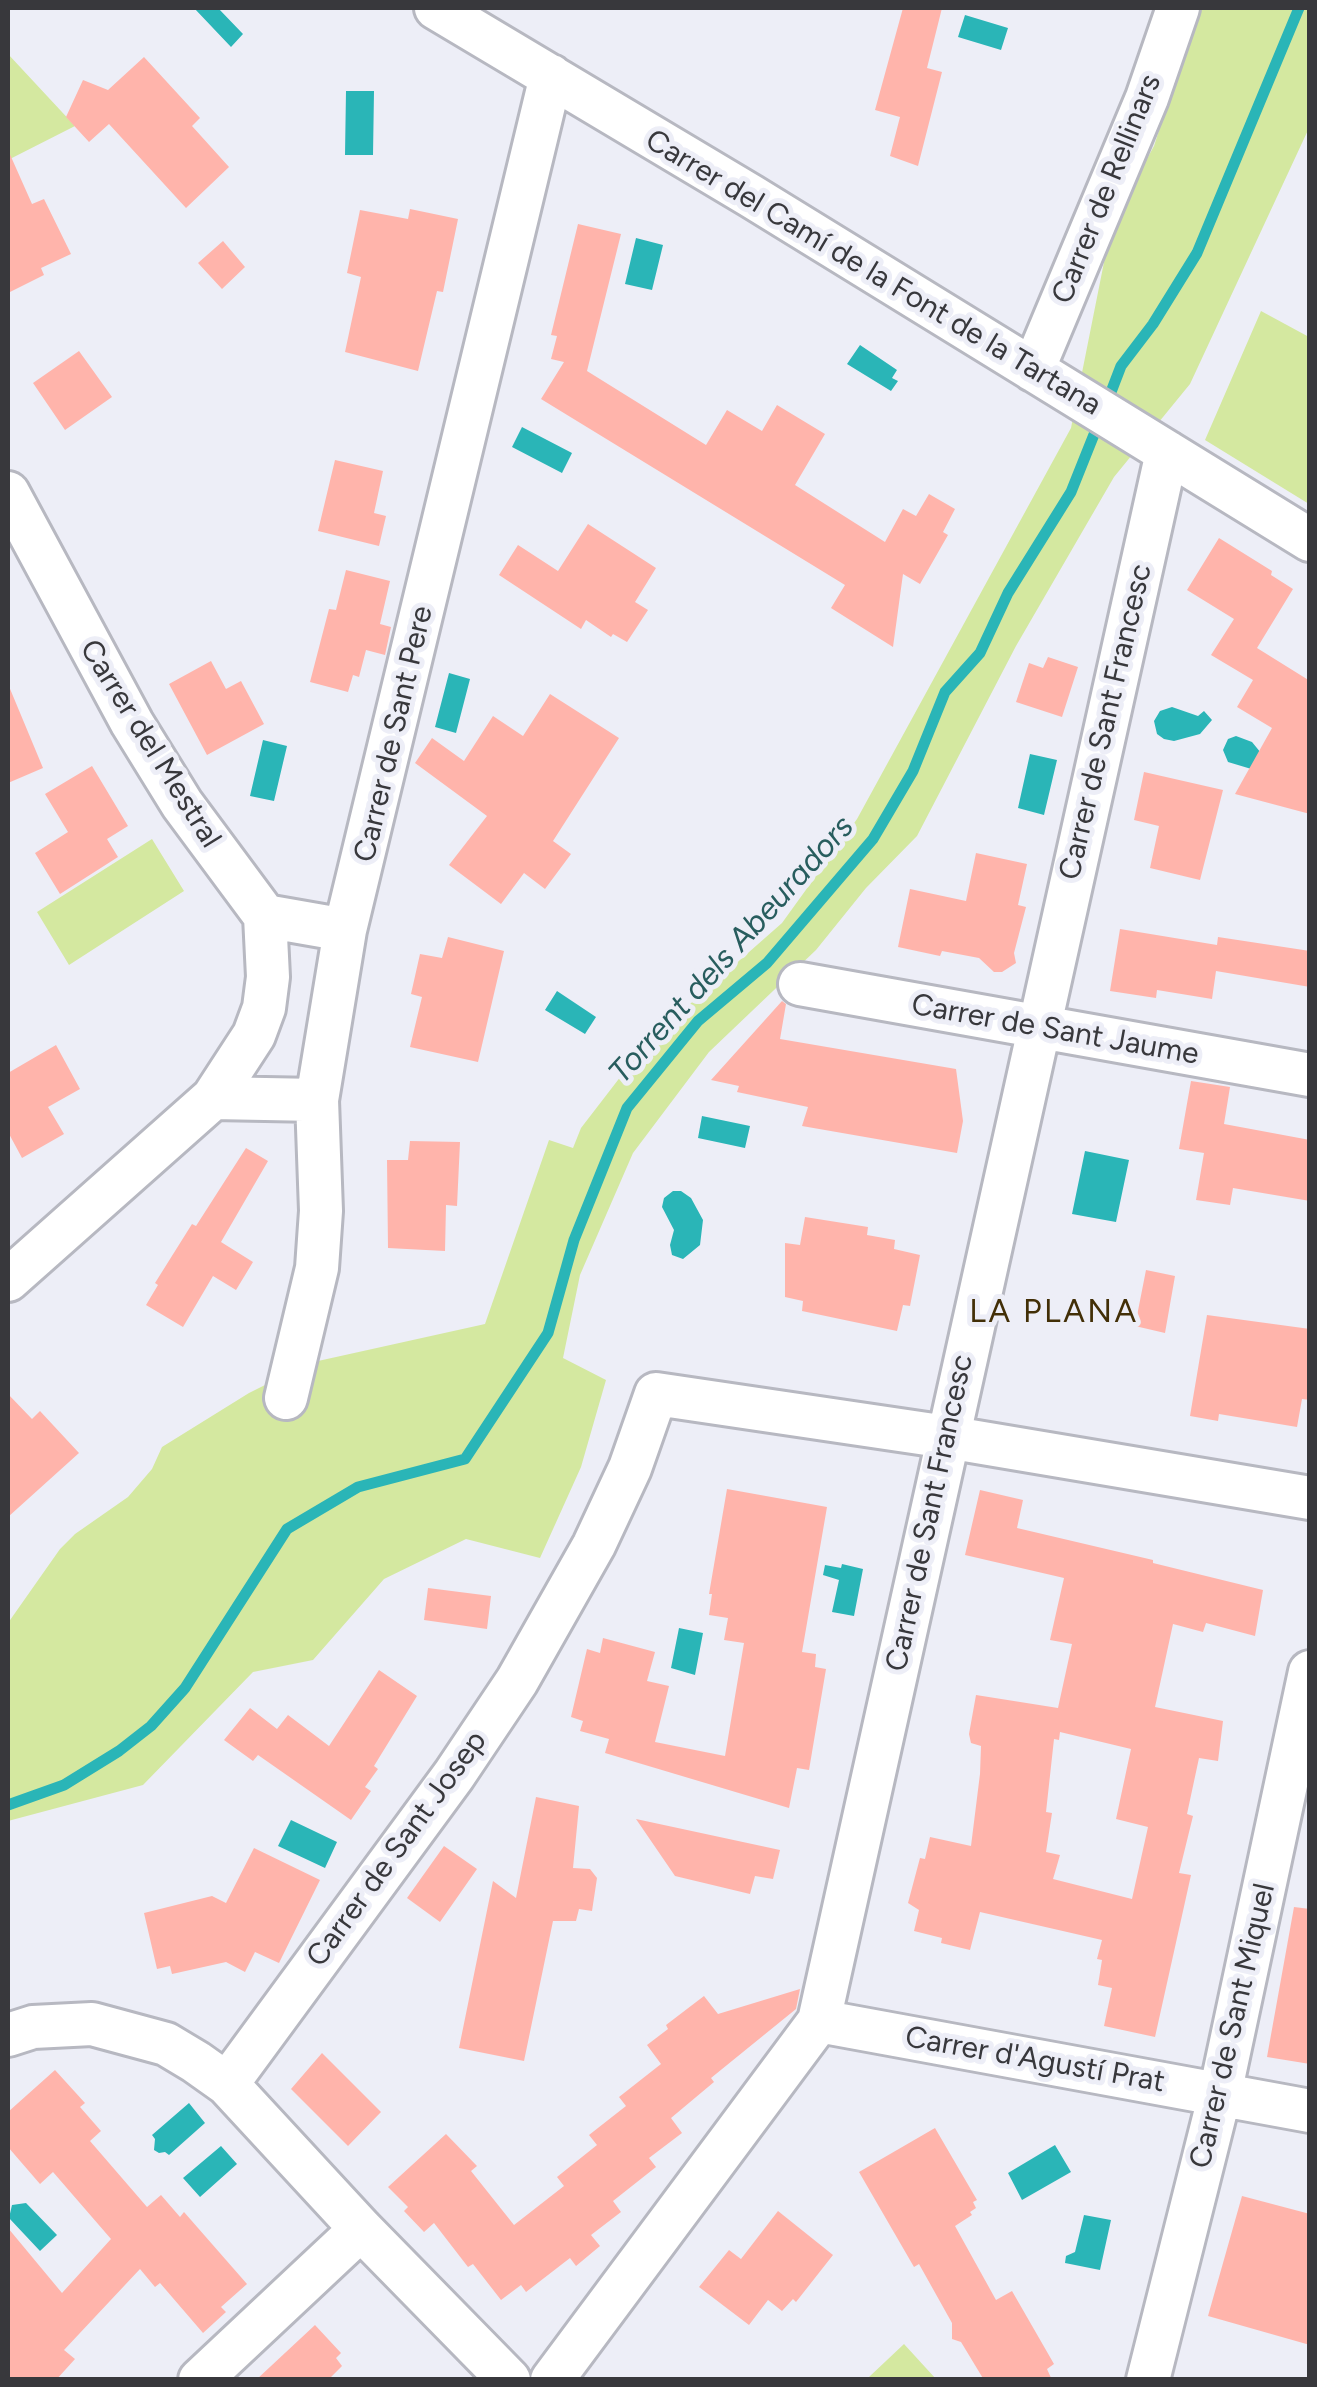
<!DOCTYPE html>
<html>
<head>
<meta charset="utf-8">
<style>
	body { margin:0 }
	#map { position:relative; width:1317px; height:2387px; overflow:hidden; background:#edeef7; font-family:Figtree,sans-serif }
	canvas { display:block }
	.frame { position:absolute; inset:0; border:10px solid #38383c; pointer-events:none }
</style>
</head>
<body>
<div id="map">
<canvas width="1317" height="2387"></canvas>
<div class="frame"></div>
</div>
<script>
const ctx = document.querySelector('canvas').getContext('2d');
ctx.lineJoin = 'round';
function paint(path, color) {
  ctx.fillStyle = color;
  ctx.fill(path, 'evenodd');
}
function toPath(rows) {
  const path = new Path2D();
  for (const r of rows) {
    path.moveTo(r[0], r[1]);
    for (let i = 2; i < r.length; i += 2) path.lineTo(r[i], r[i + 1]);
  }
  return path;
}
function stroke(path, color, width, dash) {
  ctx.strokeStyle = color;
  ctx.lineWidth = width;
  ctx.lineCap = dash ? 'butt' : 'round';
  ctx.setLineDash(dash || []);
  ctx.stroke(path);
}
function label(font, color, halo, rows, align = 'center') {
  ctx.font = font + ' Figtree,sans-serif';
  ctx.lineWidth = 10;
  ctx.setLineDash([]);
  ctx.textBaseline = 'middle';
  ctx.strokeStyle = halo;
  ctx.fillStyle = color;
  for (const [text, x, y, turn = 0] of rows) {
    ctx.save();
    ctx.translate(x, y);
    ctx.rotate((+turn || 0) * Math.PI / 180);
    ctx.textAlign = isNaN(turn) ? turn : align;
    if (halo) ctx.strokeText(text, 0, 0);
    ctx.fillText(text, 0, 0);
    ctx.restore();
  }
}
paint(toPath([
	[1198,8,1309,8,1309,128,1190,384,1114,477,1016,646,917,836,866,888,816,950,709,1052,633,1153,580,1275,563,1358,606,1380,581,1467,540,1558,466,1539,384,1579,313,1660,253,1672,143,1785,8,1821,8,1623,60,1549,75,1534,128,1497,152,1469,162,1447,249,1393,309,1363,485,1324,549,1140,573,1148,581,1128,648,1041,782,923,857,819,1071,428,1112,222,1154,146],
	[8,54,75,126,8,160],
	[1261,311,1309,337,1309,504,1205,440],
	[152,839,184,891,69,965,37,912],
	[904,2344,936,2379,869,2377]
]), '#d4e8a0');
paint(toPath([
	[194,8,218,8,243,34,231,47],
	[965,15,1008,28,1001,50,958,37],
	[346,91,374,91,373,155,345,155],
	[636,238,663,245,652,290,625,284],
	[860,345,897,370,892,378,898,381,891,391,847,364],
	[522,427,572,453,562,473,512,447],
	[449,673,470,679,456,733,435,727],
	[1172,707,1198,716,1204,711,1212,720,1200,734,1174,741,1164,739,1157,734,1154,721,1160,711],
	[1236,736,1252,742,1261,753,1268,774,1228,762,1223,750,1228,739],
	[263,740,287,746,274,801,250,796],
	[1030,754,1057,760,1044,815,1018,808],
	[557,991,596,1017,585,1034,545,1010],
	[702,1116,750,1126,745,1148,698,1138],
	[1085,1151,1129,1160,1116,1222,1072,1214],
	[673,1191,681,1191,691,1198,703,1220,700,1245,683,1259,672,1255,670,1245,674,1230,662,1207,664,1198],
	[842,1564,863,1569,854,1616,832,1612,839,1580,823,1575,825,1565,841,1568],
	[679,1628,703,1633,695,1675,671,1668],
	[291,1820,337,1842,325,1868,278,1846],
	[189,2103,205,2123,169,2155,165,2152,159,2153,154,2150,155,2139,152,2135],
	[1055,2145,1071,2172,1022,2200,1008,2173],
	[221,2146,237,2164,200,2197,183,2178],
	[26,2203,57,2235,40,2251,9,2218,12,2205],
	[1084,2215,1111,2220,1100,2270,1065,2263,1066,2256,1075,2252]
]), '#2ab5b7');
stroke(toPath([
	[1106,405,1121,366,1153,324,1197,253,1299,8],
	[8,1805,64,1785,119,1751,151,1726,185,1688,287,1529,358,1487,465,1459,548,1333,574,1240,627,1108,698,1021,767,963,873,839,913,771,945,692,980,653,1008,593,1071,492,1099,422]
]), '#2ab5b7', 11);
paint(toPath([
	[903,8,942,8,927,68,942,72,918,166,890,156,900,117,875,110],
	[144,57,200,118,192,126,229,167,186,208,109,124,89,142,66,117,83,80,108,90],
	[8,150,32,204,44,199,71,254,41,268,44,275,8,293],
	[410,209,458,219,443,292,437,291,418,371,345,352,361,277,347,273,360,210,408,219],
	[578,224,621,234,587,371,706,445,727,410,762,431,777,405,825,434,795,485,885,542,903,509,916,516,929,494,955,509,943,532,948,535,920,584,903,574,893,647,831,608,845,585,541,399,564,362,551,359,557,336,551,335],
	[223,241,245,267,222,289,198,263],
	[79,351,112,397,65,430,33,383],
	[335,460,383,471,374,513,386,516,379,546,318,531],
	[588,524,656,568,635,602,648,610,627,642,613,634,611,637,586,620,581,629,499,575,518,545,558,571],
	[1219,538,1272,571,1271,575,1293,589,1257,648,1310,681,1310,814,1235,794,1272,728,1237,707,1253,680,1211,655,1234,619,1187,590],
	[346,570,390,581,380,624,391,627,385,655,366,650,359,677,353,675,348,692,310,682,329,609,336,610],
	[1048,657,1078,667,1062,717,1016,702,1029,663,1043,668],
	[211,661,226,689,241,681,264,724,207,755,169,684],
	[8,684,43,768,8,783],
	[550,694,619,738,553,841,571,854,545,889,524,873,501,904,449,865,487,816,415,763,432,738,464,761,493,716,523,736],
	[92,766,128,826,107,839,118,857,60,894,35,853,68,832,45,794],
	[1144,772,1223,790,1200,880,1150,868,1159,826,1134,820],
	[976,853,1027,864,1018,905,1026,907,1014,953,1016,963,1002,972,994,972,979,958,942,951,940,956,898,947,910,889,966,901],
	[1120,929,1217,945,1218,937,1310,951,1310,987,1216,971,1212,999,1157,990,1156,998,1110,991],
	[448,937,504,951,478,1062,410,1047,422,997,411,994,420,954,442,958],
	[782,1001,786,1004,780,1039,956,1069,963,1121,957,1153,802,1126,808,1107,737,1092,739,1086,711,1080],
	[56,1045,80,1089,48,1107,64,1134,22,1158,8,1132,8,1073],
	[1191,1081,1230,1087,1224,1124,1310,1140,1310,1201,1233,1188,1230,1205,1196,1200,1204,1153,1179,1149],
	[410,1141,460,1142,457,1206,446,1205,445,1251,388,1248,387,1160,408,1160],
	[246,1148,268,1161,221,1242,253,1262,236,1290,213,1276,183,1327,146,1305,158,1285,155,1283,192,1224,196,1226],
	[805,1217,868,1227,867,1235,895,1240,894,1249,920,1255,910,1306,903,1305,897,1331,802,1311,803,1301,785,1297,785,1243,800,1245],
	[1146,1270,1175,1276,1165,1333,1135,1326],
	[1207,1315,1310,1329,1310,1400,1302,1399,1297,1427,1219,1414,1218,1421,1190,1416],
	[8,1394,32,1419,40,1411,79,1453,8,1517],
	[727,1489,827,1507,802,1652,816,1654,815,1667,826,1669,809,1770,797,1768,789,1808,605,1753,609,1739,580,1731,583,1721,571,1717,587,1649,600,1653,603,1638,655,1652,647,1681,669,1686,655,1742,725,1756,744,1643,724,1640,728,1618,709,1615,712,1594,709,1594],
	[980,1490,1023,1500,1017,1528,1153,1560,1153,1563,1263,1590,1255,1636,1206,1623,1203,1632,1173,1624,1155,1707,1223,1721,1218,1761,1199,1758,1187,1814,1193,1816,1179,1873,1191,1875,1155,2037,1104,2026,1112,1988,1098,1985,1102,1960,1097,1959,1102,1940,980,1912,970,1950,941,1943,942,1938,914,1931,919,1910,908,1903,920,1858,925,1859,930,1837,971,1846,980,1774,981,1746,971,1743,969,1734,976,1695,1058,1708,1072,1644,1050,1640,1064,1578,965,1555],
	[1060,1732,1131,1749,1116,1819,1148,1827,1132,1899,1053,1879,1060,1855,1046,1852,1052,1813,1046,1812,1054,1739,1059,1740],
	[428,1588,491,1596,487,1629,424,1620],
	[379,1670,417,1696,374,1766,378,1769,365,1787,371,1791,351,1820,258,1755,253,1761,224,1740,250,1708,277,1729,288,1715,329,1746],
	[536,1797,579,1806,573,1868,590,1869,597,1878,592,1911,579,1909,576,1921,553,1921,524,2061,459,2048,493,1881,516,1898],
	[636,1819,780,1850,773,1879,755,1876,750,1894,675,1876],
	[444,1846,477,1869,440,1922,407,1898],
	[254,1848,320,1880,279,1963,255,1952,245,1972,226,1962,172,1974,170,1966,157,1969,144,1913,212,1896,226,1903],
	[1294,1907,1310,1909,1310,2064,1267,2057],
	[800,1989,796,2009,711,2078,714,2082,671,2118,682,2133,649,2158,656,2167,613,2201,621,2212,591,2235,600,2246,576,2266,570,2258,526,2292,521,2285,501,2300,473,2264,468,2267,434,2223,424,2232,404,2211,408,2207,388,2187,446,2134,477,2166,471,2171,514,2225,564,2186,557,2177,597,2145,589,2135,626,2106,619,2097,661,2064,647,2045,668,2029,666,2025,704,1996,718,2014],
	[322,2053,381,2112,348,2146,291,2089],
	[55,2070,85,2103,80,2107,101,2131,90,2141,147,2207,161,2195,180,2217,184,2212,247,2284,221,2307,226,2312,203,2333,160,2283,155,2287,140,2269,64,2350,75,2359,56,2380,8,2380,8,2228,62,2293,111,2239,53,2172,40,2184,8,2147,8,2112],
	[935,2128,977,2200,973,2202,976,2208,970,2212,972,2215,955,2226,996,2300,1012,2291,1054,2364,1047,2369,1052,2380,984,2380,961,2342,952,2339,952,2323,919,2264,914,2267,859,2172],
	[1242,2196,1310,2214,1310,2345,1208,2316],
	[778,2211,833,2255,796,2302,793,2299,782,2311,768,2300,749,2325,699,2287,729,2250,741,2259],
	[315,2325,341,2353,336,2358,342,2366,328,2380,256,2380]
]), '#ffb4ab');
const minor = toPath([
	[436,8,751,196,1310,540],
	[1033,370,1147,98,1178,8],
	[8,493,132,723,182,804,265,916,345,930],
	[800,984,1310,1075],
	[213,1098,317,1100],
	[8,1280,213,1098,254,1035,264,1008,268,977,265,916],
	[286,1398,317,1268,321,1211,317,1100,345,930,551,76],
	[819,2021,1310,2111],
	[8,2035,33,2027,92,2024,166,2044,196,2062,227,2084,361,2229,509,2380],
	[227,2084,454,1775,517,1681,594,1545,630,1468,656,1394,947,1437,1310,1498],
	[200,2380,361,2229],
	[552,2380,819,2021,1167,452],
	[1148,2380,1220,2094,1310,1672]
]);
stroke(minor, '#b7b8c1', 48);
stroke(minor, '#fff', 42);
label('30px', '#38383c', '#edeef7', [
	["Carrer de Rellinars",1107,189,-68],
	["Carrer del Camí de la Font de la Tartana",873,273,31],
	["Carrer de Sant Francesc",1106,722,-77],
	["Carrer de Sant Pere",394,734,-77],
	["Carrer del Mestral",150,744,58],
	["Carrer de Sant Jaume",1055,1030,10],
	["Carrer de Sant Francesc",930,1513,-78],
	["Carrer de Sant Josep",397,1849,-54],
	["Carrer de Sant Miquel",1233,2026,-77],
	["Carrer d'Agustí Prat",1035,2060,10]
]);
label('italic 32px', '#285d5e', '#edeef7', [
	["Torrent dels Abeuradors",732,950,-48]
]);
ctx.letterSpacing = '2.5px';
label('32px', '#422f07', '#edeef7', [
	["LA PLANA",1054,1313]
]);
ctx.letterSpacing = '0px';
</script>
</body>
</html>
